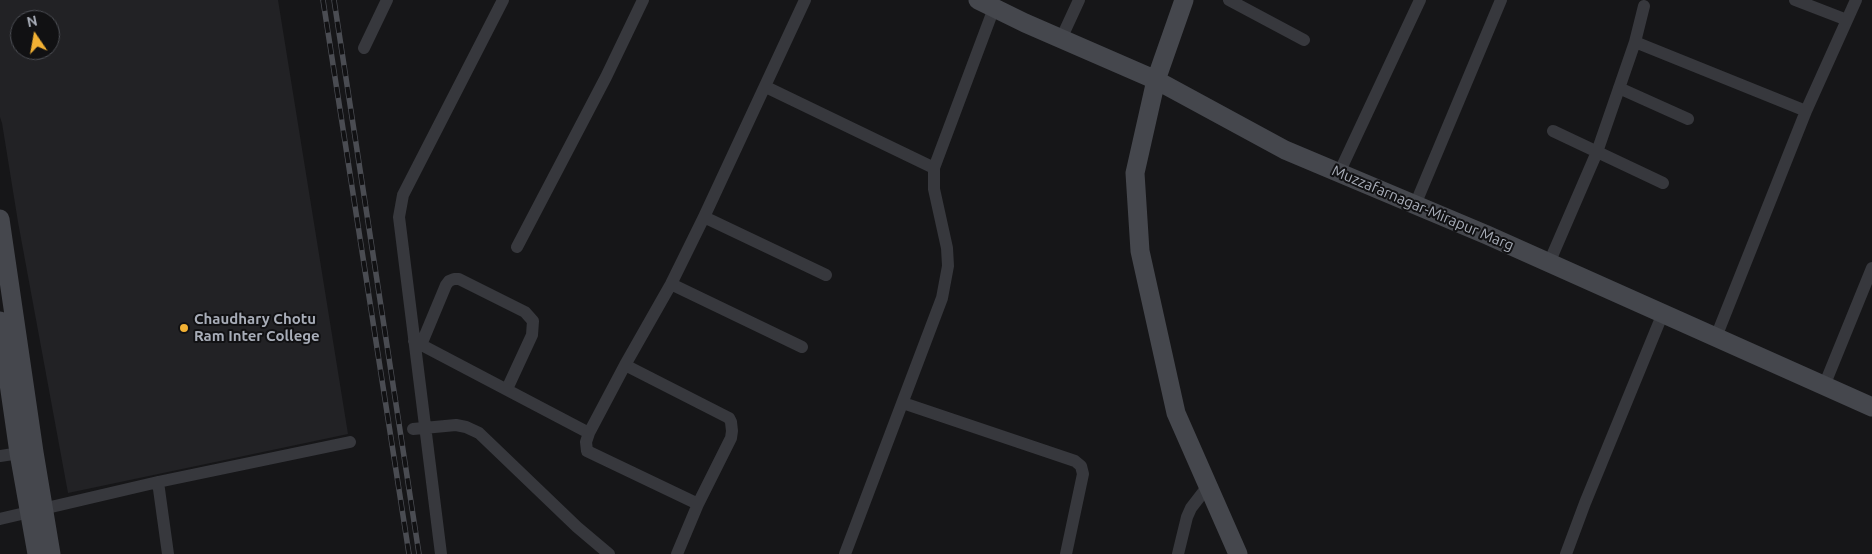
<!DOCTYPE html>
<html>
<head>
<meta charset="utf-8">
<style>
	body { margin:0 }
	#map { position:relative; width:1872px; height:554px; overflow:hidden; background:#161618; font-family:Ubuntu,sans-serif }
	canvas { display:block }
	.north { position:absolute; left:10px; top:10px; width:50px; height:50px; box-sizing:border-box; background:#111113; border:1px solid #4d4f55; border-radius:50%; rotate:348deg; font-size:14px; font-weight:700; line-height:20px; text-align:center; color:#a8adb8 }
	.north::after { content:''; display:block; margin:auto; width:18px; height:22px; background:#f2b134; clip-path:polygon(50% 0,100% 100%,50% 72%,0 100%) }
</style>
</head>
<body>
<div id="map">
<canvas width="1872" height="554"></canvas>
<div class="north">N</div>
</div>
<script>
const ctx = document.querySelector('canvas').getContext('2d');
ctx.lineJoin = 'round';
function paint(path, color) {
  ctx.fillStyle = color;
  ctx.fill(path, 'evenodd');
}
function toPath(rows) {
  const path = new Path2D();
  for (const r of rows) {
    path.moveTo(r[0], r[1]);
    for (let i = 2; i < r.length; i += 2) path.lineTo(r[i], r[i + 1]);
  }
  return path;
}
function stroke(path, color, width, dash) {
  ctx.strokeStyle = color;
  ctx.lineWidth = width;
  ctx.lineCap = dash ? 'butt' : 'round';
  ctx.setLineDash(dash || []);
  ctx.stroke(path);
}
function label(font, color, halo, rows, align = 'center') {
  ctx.font = font + ' Ubuntu,sans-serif';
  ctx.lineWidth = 4;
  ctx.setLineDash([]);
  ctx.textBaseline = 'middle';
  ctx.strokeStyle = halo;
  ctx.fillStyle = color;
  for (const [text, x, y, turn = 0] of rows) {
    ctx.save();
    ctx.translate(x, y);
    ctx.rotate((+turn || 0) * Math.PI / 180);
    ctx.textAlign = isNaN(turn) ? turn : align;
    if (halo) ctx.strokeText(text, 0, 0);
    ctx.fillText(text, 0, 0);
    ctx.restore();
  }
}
paint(toPath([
	[0,0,278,0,348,434,68,493,18,222,2,123,0,117],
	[20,20,50,20,50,50,20,50]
]), '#222225');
stroke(toPath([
	[1229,0,1304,40],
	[1795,0,1847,20],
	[1061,39,1079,0],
	[1635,42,1806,111],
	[364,48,387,0],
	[766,87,934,168],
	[1619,88,1688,119],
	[1553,131,1663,183],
	[1339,173,1420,0],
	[1415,205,1501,0],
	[704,217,826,275],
	[517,247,606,77,643,0],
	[1549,263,1597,152,1635,42,1644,6],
	[671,284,802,347],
	[1716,337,1806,111,1856,0],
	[414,341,589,433],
	[421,345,446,285,449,281,454,279,459,279,525,312,533,321,532,335,507,389],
	[625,365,671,284,704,217,805,0],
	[1824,386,1872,268],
	[903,403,1075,461,1081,466,1083,474,1066,554],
	[413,429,456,425,466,427,479,433,577,527,609,554],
	[0,456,26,452],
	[158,482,168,554],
	[0,519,158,482,350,442],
	[441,554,399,217,403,195,503,0],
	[677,554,698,504,731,438,732,431,731,422,729,418,625,365,589,433,586,442,587,451,698,504],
	[845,554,942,298,948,266,947,248,934,189,934,168,994,8],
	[1178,554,1187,517,1191,508,1208,486],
	[1566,554,1585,503,1663,313]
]), '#37383d', 12);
stroke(toPath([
	[978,0,1025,23,1156,80,1285,150,1487,235,1872,407],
	[1184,0,1156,80,1135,173,1140,251,1176,413,1238,554],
	[0,219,34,452,51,554],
	[0,321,19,453,37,554]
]), '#45474d', 19);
const rail = toPath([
	[323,0,409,554],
	[334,0,419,554]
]);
stroke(rail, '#4a4c52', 5.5);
stroke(rail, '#111113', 4, [11]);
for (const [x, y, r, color] of [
	[184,328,5,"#f2b134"]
]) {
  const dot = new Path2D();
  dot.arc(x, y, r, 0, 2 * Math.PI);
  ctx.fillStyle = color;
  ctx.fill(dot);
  stroke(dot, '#111113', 2);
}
label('15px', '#a8adb8', '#111113', [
	["Muzzafarnagar-Mirapur Marg",1423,208,23]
]);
label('bold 15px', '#a8adb8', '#111113', [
	["Chaudhary Chotu",194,319],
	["Ram Inter College",194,336]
], 'left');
</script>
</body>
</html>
